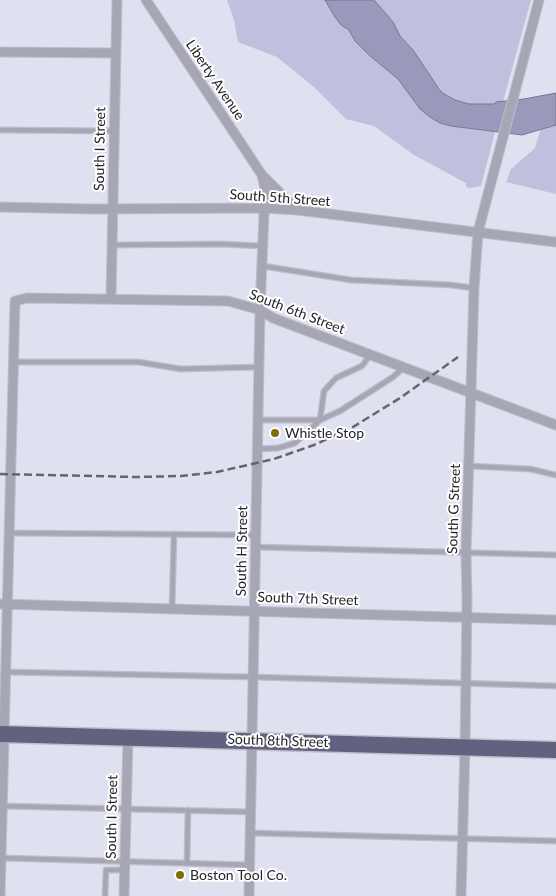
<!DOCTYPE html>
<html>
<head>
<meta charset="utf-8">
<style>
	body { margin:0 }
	canvas { display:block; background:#e0e1f0 }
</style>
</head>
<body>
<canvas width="556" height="896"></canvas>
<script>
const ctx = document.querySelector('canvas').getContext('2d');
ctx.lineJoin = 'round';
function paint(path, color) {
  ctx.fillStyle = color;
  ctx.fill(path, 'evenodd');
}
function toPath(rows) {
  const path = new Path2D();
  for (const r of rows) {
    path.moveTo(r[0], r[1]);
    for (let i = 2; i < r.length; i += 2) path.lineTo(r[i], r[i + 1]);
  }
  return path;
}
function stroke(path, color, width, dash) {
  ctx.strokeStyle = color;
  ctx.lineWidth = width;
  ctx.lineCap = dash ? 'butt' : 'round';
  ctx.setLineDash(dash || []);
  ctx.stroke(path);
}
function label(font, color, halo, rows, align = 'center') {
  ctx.font = font + ' Lato,sans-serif';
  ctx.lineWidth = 4;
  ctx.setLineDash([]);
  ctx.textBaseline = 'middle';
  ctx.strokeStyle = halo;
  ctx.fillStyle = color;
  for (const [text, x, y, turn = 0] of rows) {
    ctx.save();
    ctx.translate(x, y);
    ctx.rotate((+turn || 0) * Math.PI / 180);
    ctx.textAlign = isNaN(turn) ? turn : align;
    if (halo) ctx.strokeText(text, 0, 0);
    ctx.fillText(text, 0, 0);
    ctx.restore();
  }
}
paint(toPath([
	[227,0,325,0,335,17,341,25,349,30,355,41,369,55,398,79,420,109,440,123,451,126,495,132,481,186,470,188,466,187,466,183,414,155,374,126,346,119,314,87,277,57,238,42,234,20],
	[374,0,531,0,503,102,494,104,469,104,455,100,444,94,413,50,400,36,393,22],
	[556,125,556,194,506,182,511,169,535,148,541,128]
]), '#bfc0dd');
const water = toPath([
	[325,0,374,0,393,22,400,36,413,50,440,90,444,94,455,100,469,104,494,104,496,102,524,99,556,93,556,125,522,135,451,126,440,123,430,117,420,109,398,79,369,55,355,41,349,30,341,25,335,17,325,0]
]);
paint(water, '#999abb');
stroke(water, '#767790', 1);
const lane = toPath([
	[0,130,114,131],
	[112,245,221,244,263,246],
	[263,266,351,280,451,285,474,288],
	[13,362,138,362,181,369,259,367],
	[258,420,320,420,324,391,336,378,362,366,370,355],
	[258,449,278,448,295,443,320,420,340,411,393,377,403,368],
	[469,466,530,469,556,475],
	[9,533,256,535],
	[255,547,556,555],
	[172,609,174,534],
	[5,672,254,677,556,686],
	[2,806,251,812],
	[250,833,556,841],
	[1,858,250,865],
	[187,863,188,810],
	[105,896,106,870,125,870]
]);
const street = toPath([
	[146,0,262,175,265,189,260,310,249,896],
	[0,52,116,53],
	[262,175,297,210],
	[0,207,92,209,263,208,297,210,556,242],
	[111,299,117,0],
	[0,604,556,620],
	[0,896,15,301,27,298,228,301,260,310,273,318,556,425],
	[124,896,128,738],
	[461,896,465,747,467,599,466,553,474,288,478,232,539,0]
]);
const highway = toPath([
	[0,734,556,750]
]);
stroke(lane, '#bebfcc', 7);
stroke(street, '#bebfcc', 11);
stroke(highway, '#bebfcc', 19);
stroke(lane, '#a6a6b5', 4.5);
stroke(street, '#a6a6b5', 9);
stroke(highway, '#616280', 16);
stroke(toPath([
	[0,474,137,477,181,476,217,472,274,459,314,445,353,427,400,398,458,357]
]), '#64656e', 2.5, [8, 4]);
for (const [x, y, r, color] of [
	[275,433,5,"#806d08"],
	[180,875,5,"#806d08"]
]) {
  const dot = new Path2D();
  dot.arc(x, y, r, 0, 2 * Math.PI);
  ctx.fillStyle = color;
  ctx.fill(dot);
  stroke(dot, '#fff', 2);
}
label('14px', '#24242a', '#fff', [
	["Liberty Avenue",215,80,56],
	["South I Street",100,149,-89],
	["South 5th Street",280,198,4],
	["South 6th Street",297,312,21],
	["South G Street",454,509,-88],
	["South H Street",242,551,-89],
	["South 7th Street",308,599,2],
	["South 8th Street",278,741,2],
	["South I Street",112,817,-89]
]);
label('14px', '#24242a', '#fff', [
	["Whistle Stop",285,433],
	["Boston Tool Co.",190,875]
], 'left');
</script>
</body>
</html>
